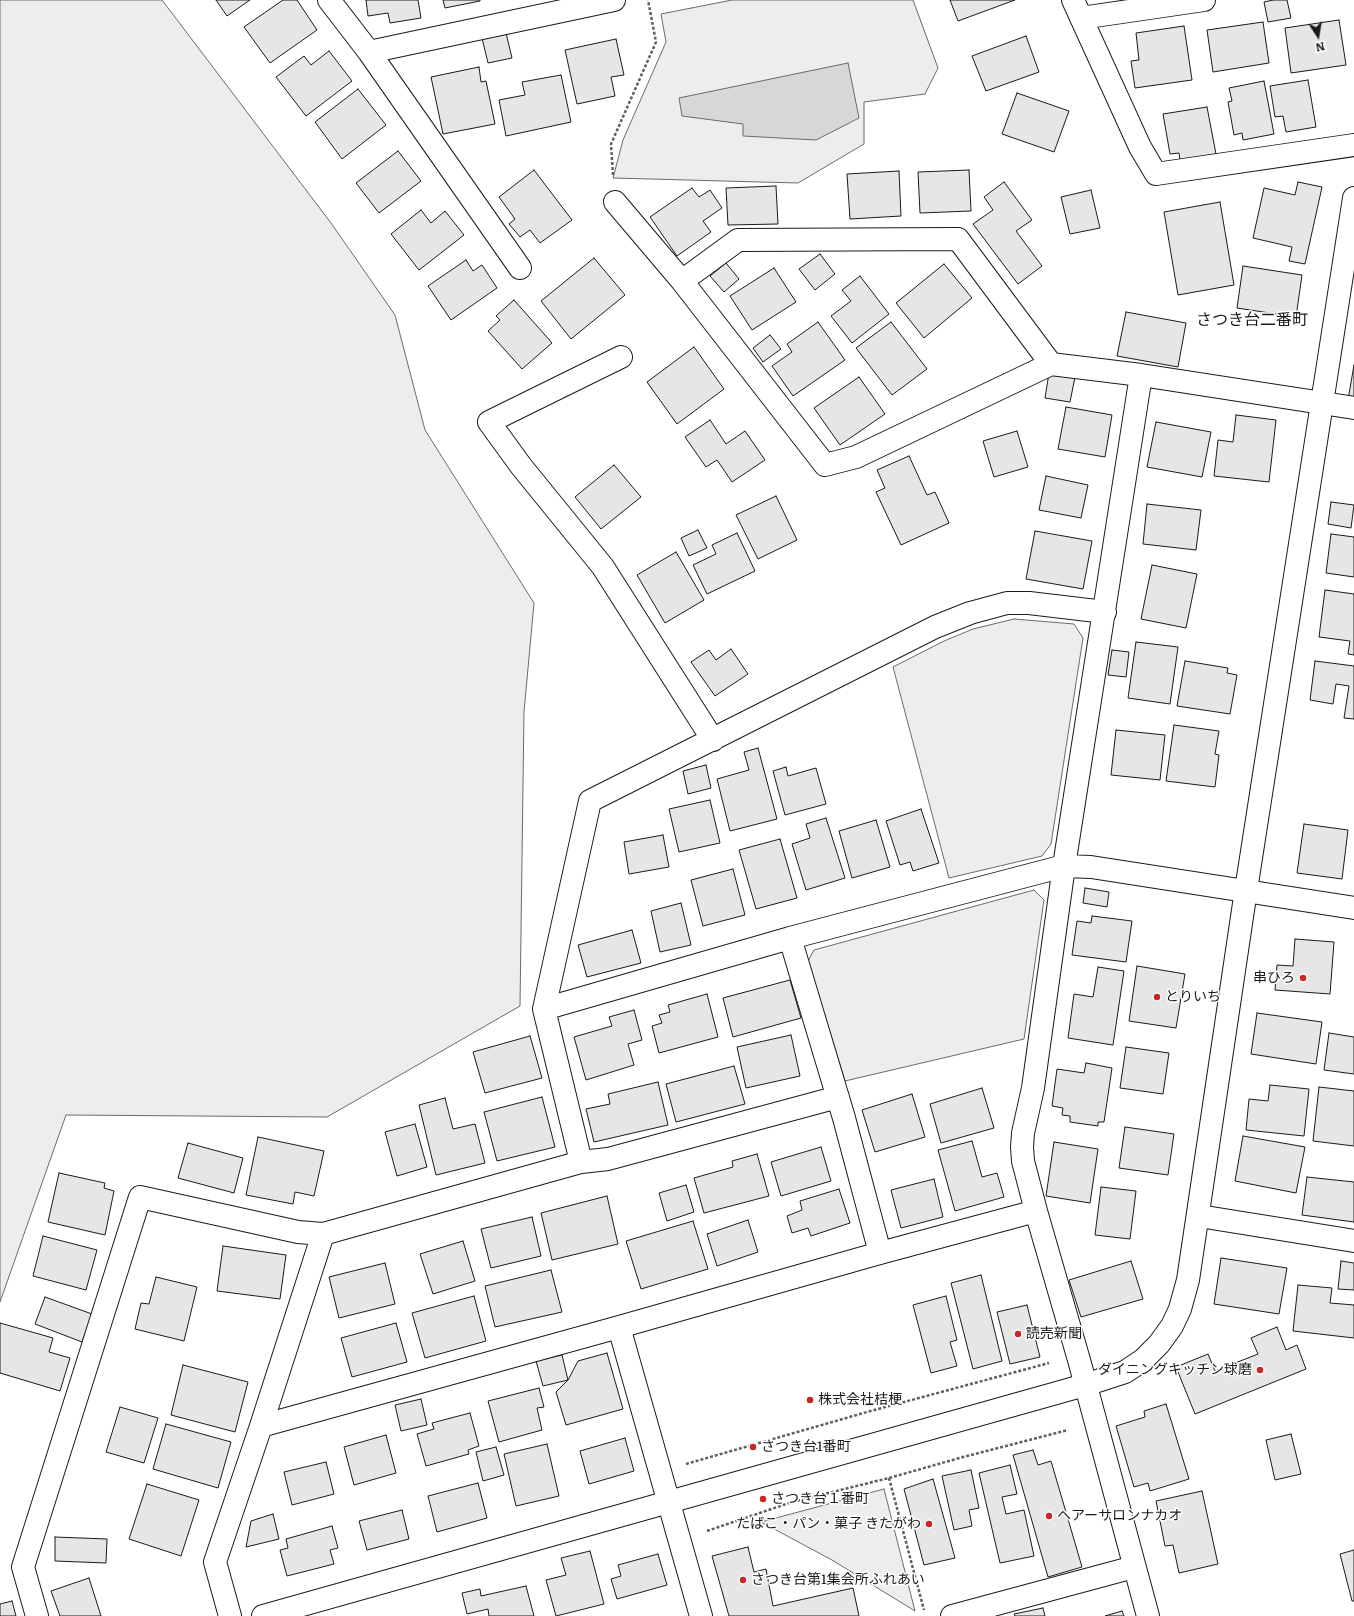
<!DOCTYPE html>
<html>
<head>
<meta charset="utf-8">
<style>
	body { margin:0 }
	#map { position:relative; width:1354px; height:1616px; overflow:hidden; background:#fff; font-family:Literata,serif }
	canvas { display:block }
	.north { position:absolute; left:1298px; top:16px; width:40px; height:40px; -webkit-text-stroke:3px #fff; paint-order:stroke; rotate:168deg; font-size:11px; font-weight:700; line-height:16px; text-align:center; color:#1a1a1a }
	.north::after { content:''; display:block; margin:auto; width:14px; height:18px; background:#1a1a1a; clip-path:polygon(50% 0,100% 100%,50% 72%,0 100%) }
</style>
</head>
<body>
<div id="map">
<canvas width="1354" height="1616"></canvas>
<div class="north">N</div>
</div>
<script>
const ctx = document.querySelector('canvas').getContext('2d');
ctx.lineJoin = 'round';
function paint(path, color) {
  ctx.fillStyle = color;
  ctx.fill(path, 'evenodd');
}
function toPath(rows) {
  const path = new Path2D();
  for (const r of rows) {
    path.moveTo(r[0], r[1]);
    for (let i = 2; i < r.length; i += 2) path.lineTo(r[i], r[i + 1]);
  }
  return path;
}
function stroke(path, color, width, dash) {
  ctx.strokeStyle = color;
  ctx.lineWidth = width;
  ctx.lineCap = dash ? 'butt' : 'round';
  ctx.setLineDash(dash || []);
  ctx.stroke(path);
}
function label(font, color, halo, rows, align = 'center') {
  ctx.font = font + ' Literata,"Noto Sans JP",serif';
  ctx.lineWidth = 3;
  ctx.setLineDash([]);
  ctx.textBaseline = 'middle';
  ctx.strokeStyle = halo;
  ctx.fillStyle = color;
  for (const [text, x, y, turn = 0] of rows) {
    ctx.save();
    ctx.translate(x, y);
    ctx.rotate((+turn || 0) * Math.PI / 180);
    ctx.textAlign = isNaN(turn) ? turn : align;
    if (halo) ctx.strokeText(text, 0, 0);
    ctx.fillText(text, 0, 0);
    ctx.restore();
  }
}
const built = toPath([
	[0,0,162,0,331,223,395,315,425,430,534,603,524,712,520,1006,327,1117,66,1115,0,1302,0,0],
	[732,0,913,0,938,68,925,94,864,102,864,144,798,183,613,178,623,140,666,42,661,14,732,0],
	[1014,619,1074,624,1083,638,1051,844,1042,856,949,878,893,667,944,641,973,629,1014,619],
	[1034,890,1044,900,1024,1039,845,1081,808,961,814,950,1034,890],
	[884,1489,915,1611,832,1560,761,1522,884,1489]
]);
paint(built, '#ededed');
stroke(built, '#6a6a6a', 1);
const water = toPath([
	[848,63,859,118,816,140,743,136,743,124,682,116,679,98,848,63]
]);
paint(water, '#d7d7d7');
stroke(water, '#6a6a6a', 1);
const building = toPath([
	[216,0,250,0,227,16,216,0],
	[283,0,297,0,317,30,270,63,244,27,283,0],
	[366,0,418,0,421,18,390,23,388,13,368,16,366,0],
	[443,0,480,0,480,1,445,8,443,0],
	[950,0,1015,0,958,21,950,0],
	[1273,0,1287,0,1291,18,1268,22,1264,2,1273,0],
	[1339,20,1346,65,1291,73,1285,28,1339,20],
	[1263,22,1269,63,1213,72,1207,30,1263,22],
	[1184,26,1192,80,1135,88,1131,61,1139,60,1136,33,1184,26],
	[506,33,512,58,488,63,482,38,506,33],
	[1026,36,1039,72,986,91,972,56,1026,36],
	[616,39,624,75,611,77,615,96,577,104,565,50,616,39],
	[329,51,352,81,306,116,276,77,304,56,311,65,329,51],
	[479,67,481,82,486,81,495,124,443,134,431,77,479,67],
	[561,75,571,122,506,136,499,100,525,95,522,82,561,75],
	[1308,80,1316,127,1286,132,1283,116,1275,117,1270,86,1308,80],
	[1264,81,1274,134,1243,140,1242,133,1234,135,1228,102,1232,101,1229,88,1264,81],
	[358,89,386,125,342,159,315,122,358,89],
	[1017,93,1069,111,1054,152,1002,134,1017,93],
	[1207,107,1216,154,1180,160,1179,153,1170,154,1163,114,1207,107],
	[398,151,421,181,379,213,356,183,398,151],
	[534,170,572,220,540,243,530,230,520,237,509,224,515,219,499,197,534,170],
	[969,170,971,211,920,213,918,172,969,170],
	[899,171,901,216,850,219,847,174,899,171],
	[1004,182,1032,220,1016,231,1042,266,1018,284,973,224,993,210,984,197,1004,182],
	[1298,182,1322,187,1305,264,1289,261,1292,247,1253,238,1264,188,1295,195,1298,182],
	[776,186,778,224,728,225,726,188,776,186],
	[692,188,699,197,710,190,722,208,703,221,711,232,677,256,650,217,692,188],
	[1091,190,1100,228,1070,234,1061,197,1091,190],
	[1220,202,1234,285,1178,295,1164,212,1220,202],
	[421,210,431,223,445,211,464,235,419,270,391,234,421,210],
	[820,254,835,274,815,290,799,269,820,254],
	[594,258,625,295,571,339,541,301,594,258],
	[466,260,473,271,482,265,497,288,451,320,428,286,466,260],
	[726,263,739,279,724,292,710,276,726,263],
	[944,264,972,298,924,338,896,303,944,264],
	[1243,266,1302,275,1296,317,1237,308,1243,266],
	[774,268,796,302,752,330,730,296,774,268],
	[860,276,889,314,852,343,831,316,851,301,842,290,860,276],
	[514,300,552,343,522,369,488,331,500,320,496,316,514,300],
	[1126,312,1186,323,1178,367,1117,356,1126,312],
	[818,322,845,360,793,396,772,366,792,352,787,344,818,322],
	[891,322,927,369,892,395,856,348,891,322],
	[770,335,781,349,763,362,753,348,770,335],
	[694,347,724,389,677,424,647,382,694,347],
	[1354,365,1354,401,1348,400,1354,365],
	[1049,373,1075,377,1070,402,1045,398,1049,373],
	[859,377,885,414,840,445,814,408,859,377],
	[1066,407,1112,415,1105,457,1058,449,1066,407],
	[1236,415,1276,420,1269,482,1214,476,1218,440,1233,442,1236,415],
	[710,420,726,444,745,431,765,460,732,482,717,460,706,467,685,437,710,420],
	[1156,422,1211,432,1202,477,1147,467,1156,422],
	[1017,431,1028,467,994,477,983,441,1017,431],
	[909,456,927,495,935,492,949,523,901,545,876,492,885,488,877,470,909,456],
	[614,465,641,497,601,529,575,497,614,465],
	[1046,476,1088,485,1081,518,1039,510,1046,476],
	[776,496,797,540,758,559,736,515,776,496],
	[1331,502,1354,505,1351,528,1328,524,1331,502],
	[1147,504,1201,510,1196,550,1143,544,1147,504],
	[698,530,707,548,689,556,681,538,698,530],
	[1035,531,1092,541,1083,589,1026,579,1035,531],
	[737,533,755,571,707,594,693,565,716,554,712,545,737,533],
	[1331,534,1354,537,1354,577,1326,573,1331,534],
	[676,552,704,600,665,623,637,575,676,552],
	[1152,565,1197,574,1186,628,1141,619,1152,565],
	[1325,590,1354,594,1354,655,1348,654,1350,641,1319,637,1325,590],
	[1136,642,1178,647,1170,704,1128,698,1136,642],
	[731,649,748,674,715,696,691,662,709,650,716,660,731,649],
	[1112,650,1129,652,1126,677,1108,675,1112,650],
	[1185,661,1228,668,1227,673,1237,675,1230,714,1177,706,1185,661],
	[1315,661,1354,666,1354,719,1344,718,1349,686,1336,684,1333,704,1310,700,1315,661],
	[1174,725,1219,731,1215,754,1219,755,1215,787,1166,781,1174,725],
	[1116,730,1165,735,1160,780,1111,775,1116,730],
	[758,748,777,819,730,831,717,779,749,770,744,752,758,748],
	[706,765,711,788,688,794,683,771,706,765],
	[786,767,788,776,816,768,826,804,785,815,773,771,786,767],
	[710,800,720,843,679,852,669,809,710,800],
	[921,809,939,863,913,871,910,862,900,865,886,821,921,809],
	[826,818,845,878,806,890,792,844,810,838,806,824,826,818],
	[876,820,890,867,852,878,839,831,876,820],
	[1304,824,1348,830,1342,879,1297,873,1304,824],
	[663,835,669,867,629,874,624,842,663,835],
	[780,839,797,898,756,909,739,850,780,839],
	[733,869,745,915,703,926,691,880,733,869],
	[1085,888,1109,892,1107,907,1083,903,1085,888],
	[681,903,691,945,660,952,651,911,681,903],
	[1092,916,1132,921,1126,962,1072,955,1077,921,1091,923,1092,916],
	[632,930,641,963,587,977,578,945,632,930],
	[1295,939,1334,942,1330,994,1275,990,1277,965,1293,966,1295,939],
	[1137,966,1185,974,1176,1028,1129,1021,1137,966],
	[1098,967,1124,971,1113,1045,1068,1038,1074,994,1093,997,1098,967],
	[790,980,801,1018,733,1037,723,998,790,980],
	[707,994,718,1037,659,1053,652,1026,662,1023,659,1015,670,1012,668,1005,707,994],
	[634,1010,642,1040,628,1044,634,1065,586,1080,574,1037,612,1026,609,1017,634,1010],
	[1257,1013,1322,1022,1316,1064,1251,1054,1257,1013],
	[1329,1033,1354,1037,1354,1074,1324,1070,1329,1033],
	[791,1035,800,1076,746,1088,737,1047,791,1035],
	[530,1036,542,1078,485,1093,473,1052,530,1036],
	[1126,1047,1169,1053,1163,1094,1120,1088,1126,1047],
	[1086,1063,1112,1068,1104,1122,1098,1122,1098,1126,1070,1122,1070,1116,1062,1115,1063,1108,1052,1106,1057,1069,1084,1073,1086,1063],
	[734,1066,745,1104,676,1122,666,1084,734,1066],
	[658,1082,668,1125,594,1142,586,1109,610,1104,608,1094,658,1082],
	[1270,1085,1309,1089,1304,1136,1246,1130,1249,1099,1268,1101,1270,1085],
	[1319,1087,1354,1091,1354,1146,1313,1141,1319,1087],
	[982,1088,994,1128,941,1143,930,1104,982,1088],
	[912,1094,925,1137,875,1152,862,1110,912,1094],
	[542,1097,555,1147,497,1161,484,1112,542,1097],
	[445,1098,453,1129,475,1124,485,1163,436,1175,419,1105,445,1098],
	[415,1124,427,1167,397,1176,385,1132,415,1124],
	[1125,1127,1174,1134,1168,1175,1119,1168,1125,1127],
	[1243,1136,1305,1147,1296,1193,1235,1181,1243,1136],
	[258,1137,324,1151,314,1196,295,1192,293,1204,246,1195,258,1137],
	[972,1141,982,1177,997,1173,1004,1197,955,1211,938,1150,972,1141],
	[1054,1142,1098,1149,1090,1203,1046,1196,1054,1142],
	[188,1143,243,1158,234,1193,178,1178,188,1143],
	[821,1147,831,1181,781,1196,771,1162,821,1147],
	[757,1154,769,1196,704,1213,694,1178,733,1167,732,1161,757,1154],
	[59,1173,105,1183,104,1188,114,1191,105,1235,48,1222,59,1173],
	[1307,1177,1354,1182,1354,1222,1302,1215,1307,1177],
	[934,1179,943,1217,901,1228,891,1190,934,1179],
	[686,1185,694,1212,667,1221,659,1193,686,1185],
	[1101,1187,1136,1191,1130,1239,1095,1235,1101,1187],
	[839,1189,850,1223,811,1236,808,1228,792,1233,787,1216,802,1210,800,1201,839,1189],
	[607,1196,618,1244,552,1260,541,1213,607,1196],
	[532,1217,541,1256,491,1268,481,1229,532,1217],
	[748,1220,758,1252,717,1266,707,1234,748,1220],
	[693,1221,708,1269,641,1289,626,1241,693,1221],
	[43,1236,97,1250,86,1290,33,1276,43,1236],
	[463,1241,475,1281,433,1294,420,1254,463,1241],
	[223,1246,286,1255,280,1299,217,1291,223,1246],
	[1221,1258,1287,1268,1279,1314,1214,1304,1221,1258],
	[1131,1261,1143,1299,1081,1317,1069,1280,1131,1261],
	[1341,1261,1354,1263,1354,1290,1338,1289,1341,1261],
	[385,1263,395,1304,339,1318,329,1277,385,1263],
	[551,1270,562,1312,495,1327,485,1286,551,1270],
	[981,1275,1002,1361,973,1369,951,1283,981,1275],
	[156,1277,197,1287,184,1341,135,1329,141,1303,149,1304,156,1277],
	[1298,1285,1332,1288,1330,1303,1354,1305,1354,1338,1293,1331,1298,1285],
	[474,1296,486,1341,425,1358,412,1313,474,1296],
	[946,1296,957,1340,950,1342,957,1366,931,1373,913,1305,946,1296],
	[45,1297,92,1314,82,1342,35,1324,45,1297],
	[1027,1305,1040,1357,1010,1364,997,1312,1027,1305],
	[0,1323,53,1338,49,1352,70,1358,60,1391,0,1373,0,1323],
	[396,1323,407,1362,352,1377,341,1338,396,1323],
	[1277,1327,1286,1350,1297,1345,1306,1369,1195,1414,1176,1367,1208,1354,1215,1371,1258,1354,1251,1338,1277,1327],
	[607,1353,623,1409,566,1425,556,1392,568,1380,578,1361,607,1353],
	[562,1355,568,1380,543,1386,536,1361,562,1355],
	[183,1365,248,1382,235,1432,171,1415,183,1365],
	[539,1388,544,1407,537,1408,542,1430,499,1442,488,1401,539,1388],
	[421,1399,427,1425,401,1431,395,1405,421,1399],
	[1166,1404,1189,1479,1150,1491,1148,1483,1134,1487,1116,1426,1145,1417,1144,1411,1166,1404],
	[120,1407,158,1418,144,1463,106,1452,120,1407],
	[470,1413,479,1446,468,1450,469,1454,426,1466,417,1434,434,1429,432,1423,470,1413],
	[166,1424,231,1442,218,1488,153,1469,166,1424],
	[1291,1434,1301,1474,1275,1480,1266,1440,1291,1434],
	[386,1435,396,1473,354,1485,344,1447,386,1435],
	[625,1438,634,1471,589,1484,580,1451,625,1438],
	[547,1444,559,1496,516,1506,504,1454,547,1444],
	[496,1447,504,1475,483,1481,476,1452,496,1447],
	[1033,1450,1038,1465,1051,1461,1082,1567,1048,1577,1013,1455,1033,1450],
	[326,1462,334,1494,292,1505,284,1472,326,1462],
	[1010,1465,1017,1494,1002,1497,1006,1514,1024,1510,1034,1556,1000,1563,979,1473,1010,1465],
	[971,1470,979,1508,969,1510,972,1526,954,1530,942,1476,971,1470],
	[933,1479,955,1558,924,1565,904,1489,933,1479],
	[478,1483,487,1518,437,1532,428,1496,478,1483],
	[147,1484,199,1500,181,1556,129,1539,147,1484],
	[1202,1491,1218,1564,1179,1573,1173,1545,1165,1546,1156,1501,1202,1491],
	[402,1510,409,1539,367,1550,359,1521,402,1510],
	[273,1514,279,1539,246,1547,251,1521,273,1514],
	[332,1526,338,1548,330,1550,334,1564,287,1576,280,1550,288,1548,286,1539,332,1526],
	[55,1537,107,1539,106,1563,55,1561,55,1537],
	[748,1547,754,1572,766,1569,773,1606,853,1588,859,1616,729,1616,712,1556,748,1547],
	[1354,1550,1354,1601,1352,1601,1340,1554,1354,1550],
	[590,1551,604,1604,556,1616,546,1580,566,1575,561,1558,590,1551],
	[658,1554,667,1585,617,1599,611,1579,621,1576,618,1565,658,1554],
	[89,1578,101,1616,60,1616,51,1591,89,1578],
	[526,1586,534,1616,489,1616,488,1609,467,1614,462,1593,480,1589,481,1596,526,1586],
	[12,1601,16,1616,0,1616,0,1604,12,1601],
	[1043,1608,1045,1616,1015,1616,1014,1614,1043,1608],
	[1122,1611,1124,1616,1105,1616,1122,1611]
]);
paint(building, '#e6e6e6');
stroke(building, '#1a1a1a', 1);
const street = toPath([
	[329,0,369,52,520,268],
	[1073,0,1140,147,1156,174,1354,145],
	[1081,18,1204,0],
	[369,52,614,0],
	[615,202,682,281,825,465,856,457,1051,364,1141,375],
	[682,281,738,240,958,239,1051,364],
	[621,357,489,422,521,466,603,567,713,740],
	[790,938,1064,866,1091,867,1354,908],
	[544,1009,790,938,844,1118,880,1253],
	[581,1162,544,1009,590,801,935,627,970,613,1007,603,1029,603,1105,612],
	[1199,1216,1354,1241],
	[619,1327,701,1616],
	[261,1426,619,1327,880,1253,1036,1211],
	[37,1616,23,1567,140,1197,298,1232,323,1234,581,1162,608,1159,838,1097],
	[230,1616,215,1562,261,1426,323,1234],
	[952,1616,1134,1567],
	[1148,1616,1079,1360,1036,1211,1023,1161,1022,1147,1023,1133,1033,1088,1064,866,1141,375,1354,408]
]);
const secondary = toPath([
	[263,1616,1085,1385,1125,1372,1143,1360,1159,1344,1172,1326,1180,1309,1188,1280,1246,890,1354,198]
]);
stroke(street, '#1a1a1a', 24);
stroke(secondary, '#1a1a1a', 24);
stroke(toPath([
	[613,175,611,144,656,42,648,0],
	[686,1464,867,1412,1049,1363],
	[889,1478,924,1610],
	[707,1531,792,1502,889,1478,963,1457,1068,1430]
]), '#5f5f5f', 2.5, [3, 2]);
stroke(street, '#fff', 22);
stroke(secondary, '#fff', 22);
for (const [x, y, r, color] of [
	[1303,978,4,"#c62828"],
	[1157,997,4,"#c62828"],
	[1018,1334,4,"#c62828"],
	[1260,1370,4,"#c62828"],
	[810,1400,4,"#c62828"],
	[753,1447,4,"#c62828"],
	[763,1499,4,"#c62828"],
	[1049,1516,4,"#c62828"],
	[929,1524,4,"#c62828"],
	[743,1580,4,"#c62828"]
]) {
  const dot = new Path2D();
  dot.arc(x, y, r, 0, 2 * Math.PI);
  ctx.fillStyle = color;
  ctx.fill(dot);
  stroke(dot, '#fff', 1.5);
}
label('14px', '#1a1a1a', '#fff', [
	["串ひろ",1295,978,"right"],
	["とりいち",1165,997],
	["読売新聞",1026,1334],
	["ダイニングキッチン球磨",1252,1370,"right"],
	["株式会社桔梗",818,1400],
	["さつき台1番町",761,1447],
	["さつき台１番町",771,1499],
	["ヘアーサロンナカオ",1057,1516],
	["たばこ・パン・菓子 きたがわ",921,1524,"right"],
	["さつき台第1集会所ふれあい",751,1580]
], 'left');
label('16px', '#1a1a1a', '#fff', [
	["さつき台二番町",1252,320]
]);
</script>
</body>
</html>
